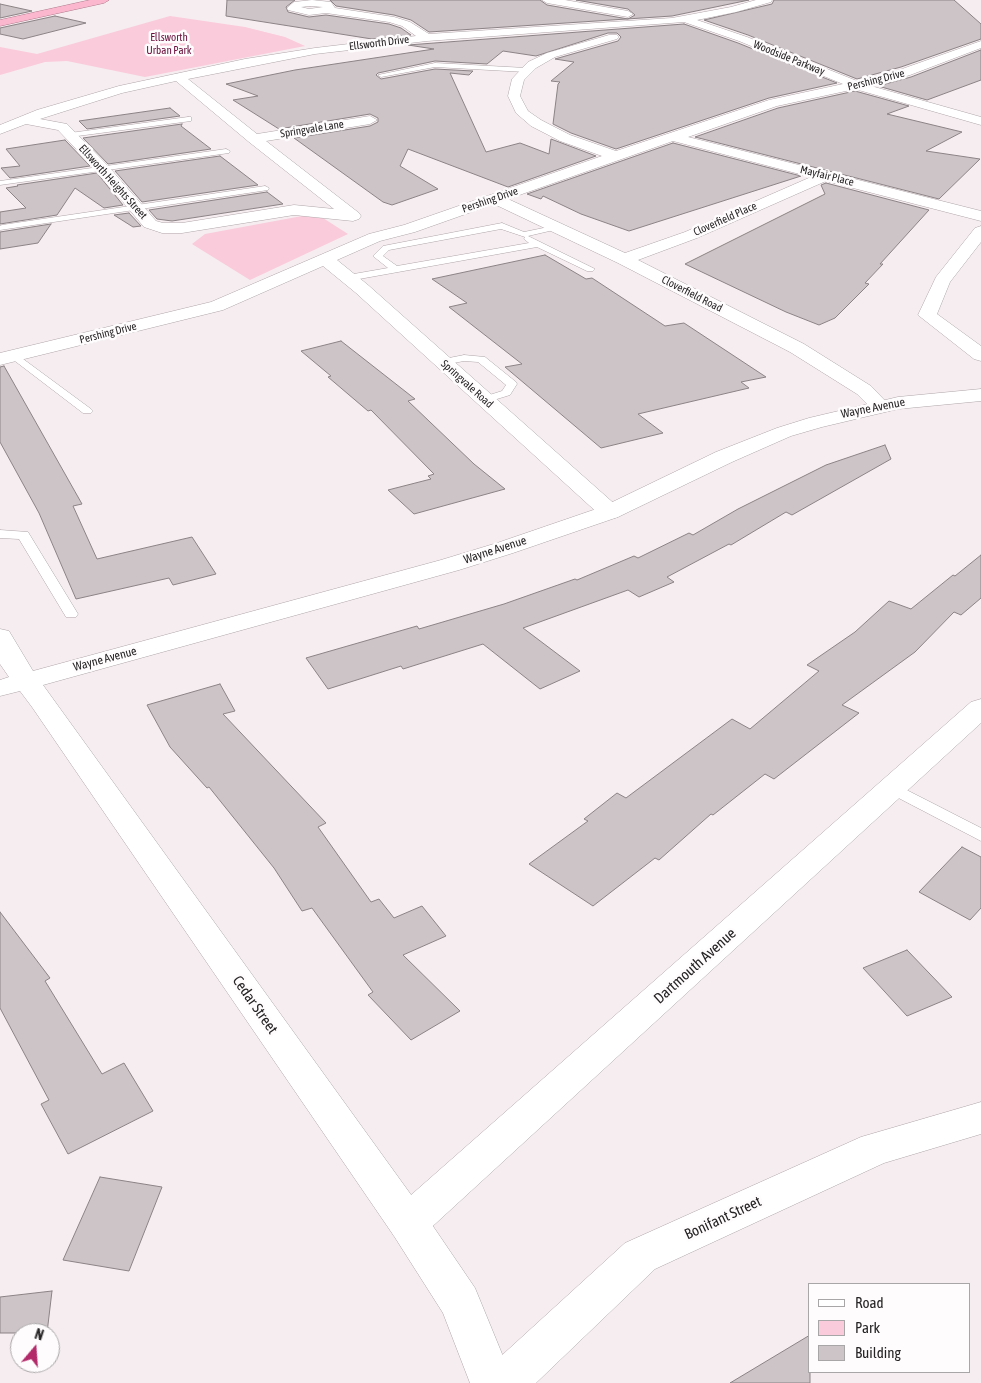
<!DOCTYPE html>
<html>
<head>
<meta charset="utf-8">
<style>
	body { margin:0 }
	#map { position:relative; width:981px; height:1383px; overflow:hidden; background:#f6edf0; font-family:"Asap Condensed",sans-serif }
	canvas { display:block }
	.legend { position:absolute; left:808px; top:1283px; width:162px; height:90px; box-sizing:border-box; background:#fefcfd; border:1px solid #a8a6a7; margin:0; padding:6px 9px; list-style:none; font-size:15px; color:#272425 }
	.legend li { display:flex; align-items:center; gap:10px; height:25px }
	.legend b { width:25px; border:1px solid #a8a6a7 }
	.north { position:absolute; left:10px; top:1323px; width:50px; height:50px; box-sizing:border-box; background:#fefcfd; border:1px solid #a8a6a7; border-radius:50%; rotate:18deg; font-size:14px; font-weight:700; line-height:20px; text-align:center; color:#272425 }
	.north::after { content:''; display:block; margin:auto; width:18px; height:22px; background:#b32a6a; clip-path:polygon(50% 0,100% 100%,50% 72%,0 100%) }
</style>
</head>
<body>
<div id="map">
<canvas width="981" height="1383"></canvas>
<ul class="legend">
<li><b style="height:6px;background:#fff"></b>Road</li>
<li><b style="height:14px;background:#facbda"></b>Park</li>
<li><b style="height:14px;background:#cdc4c7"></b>Building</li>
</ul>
<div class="north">N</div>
</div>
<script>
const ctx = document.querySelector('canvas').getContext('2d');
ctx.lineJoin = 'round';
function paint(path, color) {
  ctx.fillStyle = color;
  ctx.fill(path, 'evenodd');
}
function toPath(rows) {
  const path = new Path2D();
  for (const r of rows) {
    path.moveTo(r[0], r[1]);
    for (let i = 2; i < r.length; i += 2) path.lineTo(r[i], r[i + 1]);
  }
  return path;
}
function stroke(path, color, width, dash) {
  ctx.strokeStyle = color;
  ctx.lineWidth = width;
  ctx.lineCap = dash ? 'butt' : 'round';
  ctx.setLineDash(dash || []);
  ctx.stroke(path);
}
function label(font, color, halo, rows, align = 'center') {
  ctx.font = font + ' "Asap Condensed",sans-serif';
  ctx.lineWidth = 5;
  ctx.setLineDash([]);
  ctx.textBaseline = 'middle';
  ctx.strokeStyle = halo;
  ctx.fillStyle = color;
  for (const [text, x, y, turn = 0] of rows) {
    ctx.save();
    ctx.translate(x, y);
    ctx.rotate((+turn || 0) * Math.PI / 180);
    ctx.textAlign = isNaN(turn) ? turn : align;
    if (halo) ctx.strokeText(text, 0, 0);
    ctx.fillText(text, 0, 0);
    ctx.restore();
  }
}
paint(toPath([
	[170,16,245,27,285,37,305,46,145,77,67,61,45,62,0,75,0,47,37,54],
	[302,216,323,218,348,234,250,280,192,244,205,234]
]), '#facbda');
const building = toPath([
	[227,0,295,0,286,7,288,12,309,17,326,15,389,24,401,28,411,35,372,39,226,16,227,0],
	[330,0,540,0,547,5,628,19,635,15,628,9,576,0,749,0,672,16,429,32,411,20,394,15,336,6,330,0],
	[774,0,954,0,981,24,981,39,901,67,857,79,748,35,704,20,772,4,774,0],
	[0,4,32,11,0,18,0,4],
	[55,16,86,23,23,39,0,34,0,28,55,16],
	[684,24,738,43,837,83,769,98,616,149,571,133,553,124,558,84,560,82,551,81,574,62,555,59,618,41,621,37,617,33,608,33,536,56,503,51,487,64,435,61,378,73,376,75,381,79,435,69,473,71,469,75,450,73,486,152,520,143,549,154,551,139,596,156,508,187,408,149,400,166,438,189,392,205,383,202,294,138,370,126,378,122,378,118,370,114,279,129,233,100,258,96,226,84,295,70,434,49,408,45,684,24],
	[981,50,981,80,927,100,878,86,911,77,981,50],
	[855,91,909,106,887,114,962,132,926,151,980,159,939,199,695,137,778,108,855,91],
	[170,108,180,116,87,129,79,121,170,108],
	[182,124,181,126,211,149,108,164,83,138,182,124],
	[65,140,90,166,10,178,1,168,20,166,6,149,65,140],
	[673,143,801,176,629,231,581,214,543,196,541,199,527,194,673,143],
	[220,156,258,185,142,202,115,171,220,156],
	[97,173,123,205,104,208,75,188,57,215,0,224,0,212,26,208,6,188,18,186,17,185,97,173],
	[826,183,929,210,880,264,883,264,865,283,869,284,835,318,819,325,786,312,685,264,825,194,821,185,826,183],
	[267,192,283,204,172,221,157,219,149,210,267,192],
	[129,213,141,226,133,227,114,215,129,213],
	[51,224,38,243,0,249,0,232,51,224],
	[545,255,586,279,592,278,665,326,684,323,766,377,741,382,749,388,638,414,663,433,601,448,505,367,522,364,449,307,467,303,432,279,545,255],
	[341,341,415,399,408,401,474,464,505,489,414,514,388,490,431,479,428,476,434,474,371,410,368,411,328,377,331,376,301,351,341,341],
	[4,366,82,504,73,506,97,559,192,537,216,574,173,585,169,578,76,599,39,513,0,442,0,367,4,366],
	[885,445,891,459,792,515,786,512,731,545,729,544,667,577,674,582,639,597,628,590,523,628,580,671,540,689,483,644,403,669,401,666,328,689,306,658,417,626,419,629,504,604,575,579,577,580,634,556,638,558,689,533,693,535,738,509,826,465,885,445],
	[981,555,981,598,961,615,954,612,915,652,842,705,859,713,774,779,765,774,713,815,711,814,659,860,655,858,593,906,529,864,588,821,584,819,617,793,626,798,732,719,750,729,819,671,807,665,855,632,889,601,911,609,953,575,955,576,981,555],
	[220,684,235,711,223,714,326,823,318,827,371,902,379,899,394,918,422,906,446,936,403,955,460,1011,411,1040,368,995,373,992,312,908,302,911,274,868,209,787,207,788,170,747,147,705,220,684],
	[962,847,981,857,981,908,970,920,919,892,962,847],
	[0,912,50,978,45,981,102,1074,124,1063,153,1111,68,1154,41,1104,49,1100,0,1008,0,912],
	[907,950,952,997,907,1016,863,968,907,950],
	[100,1177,162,1187,129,1271,63,1260,100,1177],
	[52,1291,47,1333,0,1333,0,1297,52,1291],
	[810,1335,810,1383,730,1383,810,1335]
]);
paint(building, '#cdc4c7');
stroke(building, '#8b8385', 1);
const service = toPath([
	[435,63,526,68,529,70,526,72,435,67,381,77,378,75,435,63],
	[188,117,191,117,191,121,70,137,66,135,70,133,188,117],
	[226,149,230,151,229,153,0,185,0,181,226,149],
	[265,186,269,188,268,190,0,230,0,226,2,225,265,186],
	[502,223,524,232,558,225,558,229,528,236,595,269,593,271,587,271,537,247,348,281,343,278,348,275,388,268,373,256,383,246,502,223],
	[501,229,525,237,524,239,529,243,397,266,383,256,389,250,501,229],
	[15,353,91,409,93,411,91,413,83,413,11,358,10,356,11,354,15,353],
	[464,355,485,357,516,382,517,384,510,395,484,403,480,402,478,400,480,398,502,391,506,385,478,362,464,361,443,365,438,362,439,360,464,355],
	[0,530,28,532,78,614,76,617,66,617,19,539,0,538,0,530],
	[893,783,981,828,981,841,887,792,885,788,887,784,893,783]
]);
const minor = toPath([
	[312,0,331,2,335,8,394,17,410,22,429,34,672,18,731,7,756,0,772,0,771,2,736,12,697,20,747,37,857,81,902,69,981,41,981,48,910,75,871,86,981,117,981,125,855,89,777,106,688,137,981,211,981,221,826,181,697,238,638,260,804,344,871,386,890,406,887,410,880,412,873,410,857,394,790,352,618,263,494,204,415,232,380,241,337,260,368,285,618,507,622,512,618,517,610,519,602,517,356,293,323,266,223,310,0,365,0,353,211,302,369,234,404,225,602,156,560,141,531,126,516,113,508,96,512,79,528,62,547,53,609,35,617,35,619,37,617,39,555,57,536,68,524,80,520,96,528,111,541,120,570,135,616,151,769,100,843,84,739,41,684,22,427,41,315,54,188,79,257,134,370,116,377,120,370,124,266,141,359,213,361,216,359,219,353,221,294,215,182,233,162,233,144,227,98,172,58,130,26,124,0,134,0,125,37,110,119,86,245,59,315,48,416,36,402,26,389,22,326,13,309,15,288,10,287,8,294,2,312,0],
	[310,6,323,7,309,9,301,7,310,6],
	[176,81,249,142,334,209,294,205,182,223,163,223,156,221,108,166,67,124,40,119,122,93,176,81],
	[673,141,811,177,685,232,625,253,508,199,673,141],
	[542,0,565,0,628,11,633,14,628,17,547,3,542,0],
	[981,226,981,242,950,282,937,314,981,346,981,361,974,359,918,315,936,277,975,228,981,226],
	[981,699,981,723,422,1236,408,1241,394,1236,388,1223,394,1210,971,702,981,699],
	[981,1102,981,1134,884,1163,655,1269,536,1383,482,1383,488,1368,625,1243,861,1137,981,1102]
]);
const tertiary = toPath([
	[981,389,981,401,898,409,822,427,791,436,732,462,618,517,513,553,459,570,43,685,422,1210,475,1288,514,1383,470,1383,443,1313,394,1236,32,707,20,691,0,696,0,680,9,677,0,664,0,629,9,631,33,671,441,560,497,543,602,507,716,452,777,428,809,418,898,397,981,389]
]);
const trunk = toPath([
	[90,0,109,0,104,3,0,26,0,20,90,0]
]);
stroke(service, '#afa6a9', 1);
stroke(minor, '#afa6a9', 1);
stroke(tertiary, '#afa6a9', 1);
stroke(trunk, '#af788b', 1);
paint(service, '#fff');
paint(minor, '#fff');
paint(tertiary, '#fff');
paint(trunk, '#fab7ce');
label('11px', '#670e3a', '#fefcfd', [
	["Ellsworth",169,38],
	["Urban Park",169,51]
]);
label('11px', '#272425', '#fefcfd', [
	["Ellsworth Drive",379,43,-7],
	["Woodside Parkway",789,58,22],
	["Pershing Drive",876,80,-14],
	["Springvale Lane",312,129,-9],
	["Mayfair Place",827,176,14],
	["Ellsworth Heights Street",113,182,48],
	["Pershing Drive",490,200,-19],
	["Cloverfield Place",725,219,-24],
	["Cloverfield Road",692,294,27],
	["Pershing Drive",108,333,-14],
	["Springvale Road",467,384,42]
]);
label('12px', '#272425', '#fefcfd', [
	["Wayne Avenue",873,408,-11],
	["Wayne Avenue",495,550,-18],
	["Wayne Avenue",105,659,-15]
]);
label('15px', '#272425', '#fefcfd', [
	["Dartmouth Avenue",695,966,-42],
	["Cedar Street",255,1005,55],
	["Bonifant Street",723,1218,-25]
]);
</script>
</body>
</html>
